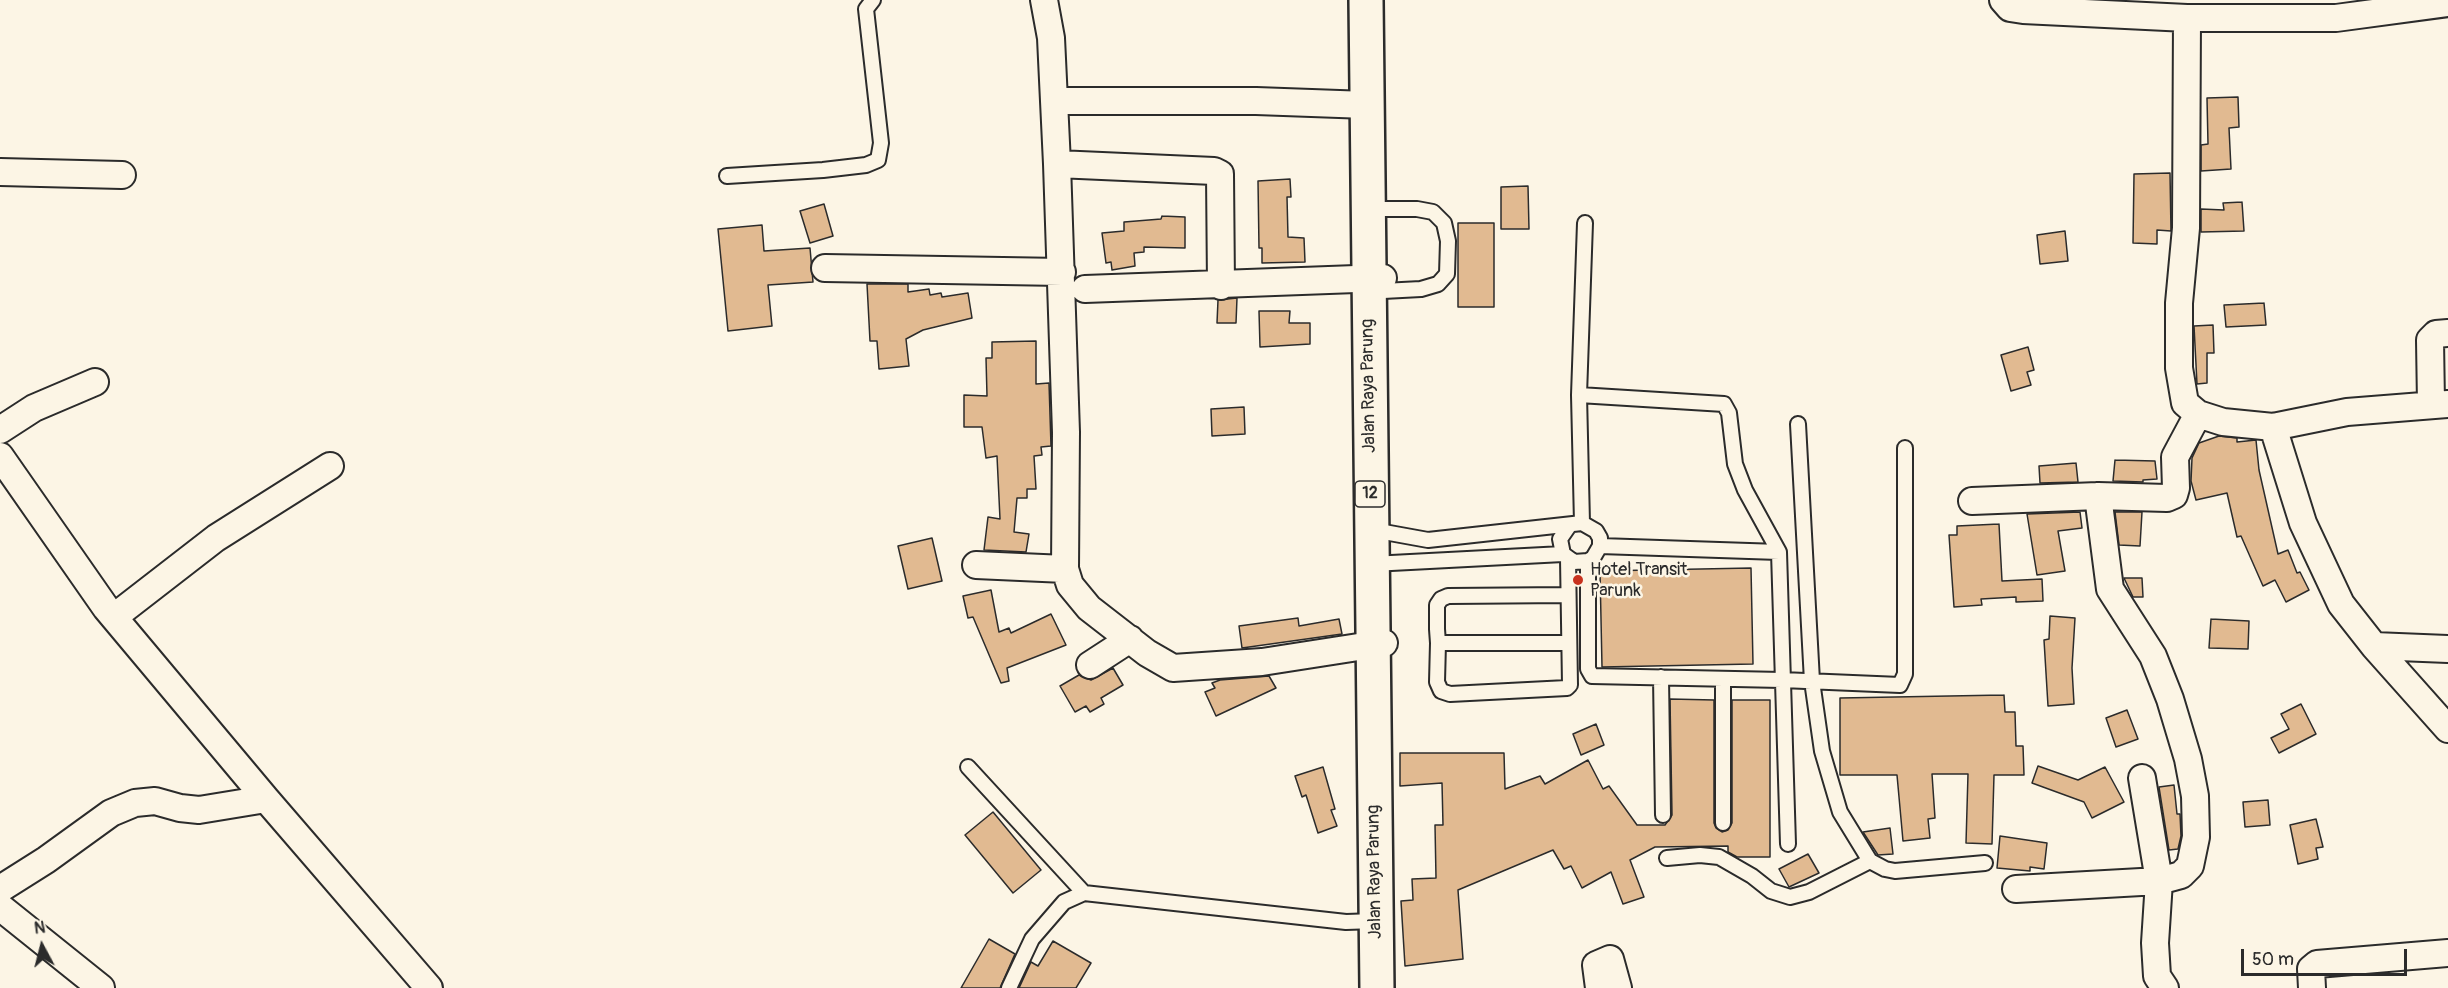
<!DOCTYPE html>
<html>
<head>
<meta charset="utf-8">
<style>
	body { margin:0 }
	#map { position:relative; width:2448px; height:988px; overflow:hidden; background:#fcf5e5; font-family:Pangolin,sans-serif }
	canvas { display:block }
	.north { position:absolute; left:12px; top:916px; width:60px; height:60px; -webkit-text-stroke:4px #fcf5e5; paint-order:stroke; rotate:353deg; font-size:16px; font-weight:700; line-height:24px; text-align:center; color:#2b2b2b }
	.north::after { content:''; display:block; margin:auto; width:21px; height:27px; background:#2b2b2b; clip-path:polygon(50% 0,100% 100%,50% 72%,0 100%) }
	.scale { position:absolute; left:2241px; top:949px; width:166px; height:27px; box-sizing:border-box; border:3px solid #2b2b2b; border-top:0; padding-left:8px; font-size:18px; line-height:21px; white-space:nowrap; color:#2b2b2b; -webkit-text-stroke:4px #fcf5e5; paint-order:stroke }
</style>
</head>
<body>
<div id="map">
<canvas width="2448" height="988"></canvas>
<div class="north">N</div>
<div class="scale">50 m</div>
</div>
<script>
const ctx = document.querySelector('canvas').getContext('2d');
ctx.lineJoin = 'round';
function paint(path, color) {
  ctx.fillStyle = color;
  ctx.fill(path, 'evenodd');
}
function toPath(rows) {
  const path = new Path2D();
  for (const r of rows) {
    path.moveTo(r[0], r[1]);
    for (let i = 2; i < r.length; i += 2) path.lineTo(r[i], r[i + 1]);
  }
  return path;
}
function stroke(path, color, width, dash) {
  ctx.strokeStyle = color;
  ctx.lineWidth = width;
  ctx.lineCap = dash ? 'butt' : 'round';
  ctx.setLineDash(dash || []);
  ctx.stroke(path);
}
function label(font, color, halo, rows, align = 'center') {
  ctx.font = font + ' Pangolin,sans-serif';
  ctx.lineWidth = 5;
  ctx.setLineDash([]);
  ctx.textBaseline = 'middle';
  ctx.strokeStyle = halo;
  ctx.fillStyle = color;
  for (const [text, x, y, turn = 0] of rows) {
    ctx.save();
    ctx.translate(x, y);
    ctx.rotate((+turn || 0) * Math.PI / 180);
    ctx.textAlign = isNaN(turn) ? turn : align;
    if (halo) ctx.strokeText(text, 0, 0);
    ctx.fillText(text, 0, 0);
    ctx.restore();
  }
}
const building = toPath([
	[2238,97,2239,127,2229,128,2231,169,2201,171,2201,145,2208,144,2207,98,2238,97],
	[2170,173,2171,231,2157,230,2157,244,2133,243,2134,174,2170,173],
	[1290,179,1291,197,1287,197,1288,237,1304,238,1305,262,1262,263,1262,248,1259,248,1258,181,1290,179],
	[1528,186,1529,229,1501,229,1501,187,1528,186],
	[2242,202,2244,231,2201,232,2201,209,2224,210,2223,203,2242,202],
	[824,204,833,236,810,243,800,211,824,204],
	[1162,216,1185,217,1185,248,1144,247,1144,252,1134,253,1135,266,1112,270,1111,262,1106,263,1102,233,1124,231,1124,222,1161,219,1162,216],
	[1458,223,1494,223,1494,307,1458,307,1458,223],
	[762,225,764,251,810,248,813,282,768,285,772,326,728,331,718,229,762,225],
	[2065,231,2068,261,2040,264,2037,235,2065,231],
	[867,284,908,284,908,292,929,289,930,295,941,293,942,297,968,293,972,318,923,330,906,339,909,366,879,369,877,341,870,341,867,284],
	[1237,298,1236,323,1217,323,1218,300,1237,298],
	[2264,303,2266,325,2226,327,2224,305,2264,303],
	[1259,311,1290,311,1289,323,1310,323,1310,344,1260,347,1259,311],
	[2213,325,2214,353,2207,353,2207,383,2197,384,2194,326,2213,325],
	[1036,341,1036,384,1049,383,1051,446,1041,447,1042,455,1034,456,1036,489,1027,489,1027,498,1017,498,1014,532,1029,534,1026,552,984,550,988,517,1000,519,997,456,986,458,982,427,964,427,964,395,987,396,986,358,992,358,992,342,1036,341],
	[2028,347,2034,370,2027,372,2031,385,2011,391,2001,355,2028,347],
	[1244,407,1245,434,1212,436,1211,409,1244,407],
	[2219,436,2237,438,2237,442,2256,440,2259,470,2278,554,2288,550,2297,573,2300,572,2309,590,2286,602,2275,580,2263,586,2241,536,2237,537,2227,493,2196,500,2191,481,2192,458,2199,443,2219,436],
	[2115,460,2155,461,2157,479,2143,480,2143,482,2113,481,2115,460],
	[2076,463,2078,482,2040,483,2039,466,2076,463],
	[2080,512,2082,528,2058,531,2065,571,2037,575,2027,514,2080,512],
	[2115,512,2142,512,2140,546,2119,545,2115,512],
	[1999,524,2002,581,2042,579,2043,601,2016,602,2016,597,1981,599,1982,605,1954,607,1949,535,1957,535,1957,526,1999,524],
	[932,538,942,581,908,589,898,546,932,538],
	[1751,568,1753,664,1602,667,1600,571,1751,568],
	[2124,578,2142,578,2143,597,2133,597,2124,578],
	[991,590,999,632,1009,628,1011,633,1051,614,1066,645,1007,668,1009,681,1001,683,973,617,968,618,963,596,991,590],
	[2050,616,2075,618,2072,668,2074,704,2048,706,2044,640,2049,639,2050,616],
	[1298,618,1299,626,1339,619,1342,634,1242,648,1239,626,1298,618],
	[2211,619,2249,621,2248,649,2209,648,2211,619],
	[1113,668,1123,685,1101,698,1104,704,1090,712,1086,706,1075,712,1060,686,1079,675,1091,680,1113,668],
	[1269,676,1276,688,1216,716,1205,692,1215,688,1212,683,1220,680,1269,676],
	[2004,695,2005,712,2015,712,2016,746,2023,746,2024,775,1994,775,1992,844,1966,843,1968,774,1932,774,1935,818,1928,819,1930,838,1903,841,1897,775,1840,775,1840,698,2004,695],
	[1670,699,1714,700,1714,823,1716,828,1722,832,1728,830,1732,823,1732,700,1770,700,1770,857,1737,857,1728,852,1728,846,1655,847,1630,860,1644,897,1623,904,1611,872,1582,888,1571,866,1564,869,1553,850,1458,890,1463,959,1405,966,1401,901,1413,900,1412,879,1436,878,1435,825,1443,825,1442,783,1400,786,1400,753,1504,753,1505,789,1540,776,1545,784,1588,760,1603,789,1609,786,1637,825,1665,825,1672,815,1670,699],
	[2301,704,2316,734,2279,753,2271,738,2289,729,2281,714,2301,704],
	[2127,710,2138,739,2116,747,2106,718,2127,710],
	[1596,724,1604,745,1581,755,1573,734,1596,724],
	[2038,766,2078,780,2105,767,2124,802,2092,818,2084,802,2032,783,2038,766],
	[1323,767,1335,809,1331,810,1337,826,1318,833,1306,795,1302,797,1295,776,1323,767],
	[2174,785,2177,814,2180,814,2181,836,2178,849,2169,850,2159,787,2174,785],
	[2268,800,2270,825,2245,827,2243,802,2268,800],
	[993,812,1041,870,1013,893,965,835,993,812],
	[2316,819,2323,847,2316,848,2318,859,2298,864,2290,825,2316,819],
	[1890,828,1893,854,1878,855,1863,832,1890,828],
	[2000,836,2047,843,2044,869,2030,867,2030,871,1997,868,2000,836],
	[1808,854,1819,873,1789,887,1779,869,1808,854],
	[989,939,1015,954,1000,988,961,988,989,939],
	[1053,941,1091,963,1076,988,1019,988,1031,962,1038,966,1053,941]
]);
paint(building, '#e1ba91');
stroke(building, '#2b2b2b', 1.5);
const lane = toPath([
	[727,176,823,170,866,165,878,160,881,143,866,9,873,0],
	[1368,209,1417,209,1433,212,1444,223,1448,241,1447,274,1438,284,1421,289,1383,291],
	[1579,395,1724,404,1729,413,1735,464,1745,490,1779,552,1600,546],
	[1798,424,1812,681,1822,751,1840,812,1870,861,1885,869,1895,871,1985,863],
	[1582,523,1579,395,1585,223],
	[1373,530,1428,540,1582,523,1596,531,1600,538,1600,546,1593,558,1588,561,1574,562,1563,554,1560,539,1569,526],
	[1779,552,1788,844],
	[1588,561,1588,669,1592,676,1782,680,1900,685,1905,674,1905,448],
	[1372,564,1563,554],
	[1568,595,1448,596,1441,599,1437,605,1437,629,1438,643,1569,643],
	[1438,643,1437,682,1441,691,1450,694,1567,688,1570,685,1568,559],
	[1661,677,1663,815],
	[1723,679,1723,823],
	[968,767,1084,893],
	[1667,858,1700,855,1719,857,1752,876,1771,891,1790,897,1809,892,1870,861],
	[1009,988,1032,939,1064,902,1084,893,1346,922,1375,921]
]);
const street = toPath([
	[1044,0,1051,38,1057,164,1066,432,1065,569,1070,585,1089,608,1147,653,1173,668,1262,662,1384,643],
	[2003,0,2010,8,2023,10,2187,18,2186,228,2179,303,2179,368,2185,403,2198,414],
	[2187,18,2336,18,2448,3],
	[1054,101,1256,101,1367,105],
	[1057,164,1214,171,1220,174,1221,286],
	[0,172,122,175],
	[825,268,1062,272],
	[1085,289,1383,278],
	[2431,404,2430,340,2436,334,2448,333],
	[2273,427,2303,523,2341,604,2374,646,2448,729],
	[0,430,34,408,95,382],
	[0,456,106,608,266,799,429,988],
	[2098,496,2110,589,2153,656,2170,699,2188,759,2195,796,2196,837,2190,866,2181,875,2159,881,2155,943,2157,976,2165,988],
	[1972,501,2098,496,2167,498,2174,495,2176,488,2175,457,2198,414,2223,422,2273,427,2347,412,2448,404],
	[976,565,1065,569],
	[114,617,216,538,330,466],
	[2374,646,2448,649],
	[1090,665,1130,639],
	[0,889,46,860,111,813,135,803,155,801,180,808,199,810,266,799],
	[2016,889,2159,881,2142,778],
	[0,907,101,988],
	[1599,988,1596,965,1610,959,1618,988],
	[2312,988,2311,969,2317,964,2448,953]
]);
const highway = toPath([
	[1366,0,1377,988]
]);
stroke(lane, '#2b2b2b', 18);
stroke(street, '#2b2b2b', 30);
stroke(highway, '#2b2b2b', 38);
stroke(lane, '#fcf5e5', 14);
stroke(street, '#fcf5e5', 26);
stroke(highway, '#fcf5e5', 33);
for (const [x, y, r, color] of [
	[1578,580,6,"#c8321e"]
]) {
  const dot = new Path2D();
  dot.arc(x, y, r, 0, 2 * Math.PI);
  ctx.fillStyle = color;
  ctx.fill(dot);
  stroke(dot, '#fcf5e5', 2);
}
for (const [x, y, w] of [
	[1370,494,30]
]) {
  const box = new Path2D();
  box.roundRect(x - w / 2, y - 13, w, 26, 4.5);
  ctx.fillStyle = '#fcf5e5';
  ctx.fill(box);
  stroke(box, '#2b2b2b', 1.5);
}
label('bold 16px', '#2b2b2b', null, [
	["12",1370,494]
]);
label('18px', '#2b2b2b', '#fcf5e5', [
	["Jalan Raya Parung",1369,386,-91],
	["Jalan Raya Parung",1375,872,-91]
]);
label('18px', '#2b2b2b', '#fcf5e5', [
	["Hotel Transit",1590,570],
	["Parunk",1590,591]
], 'left');
</script>
</body>
</html>
